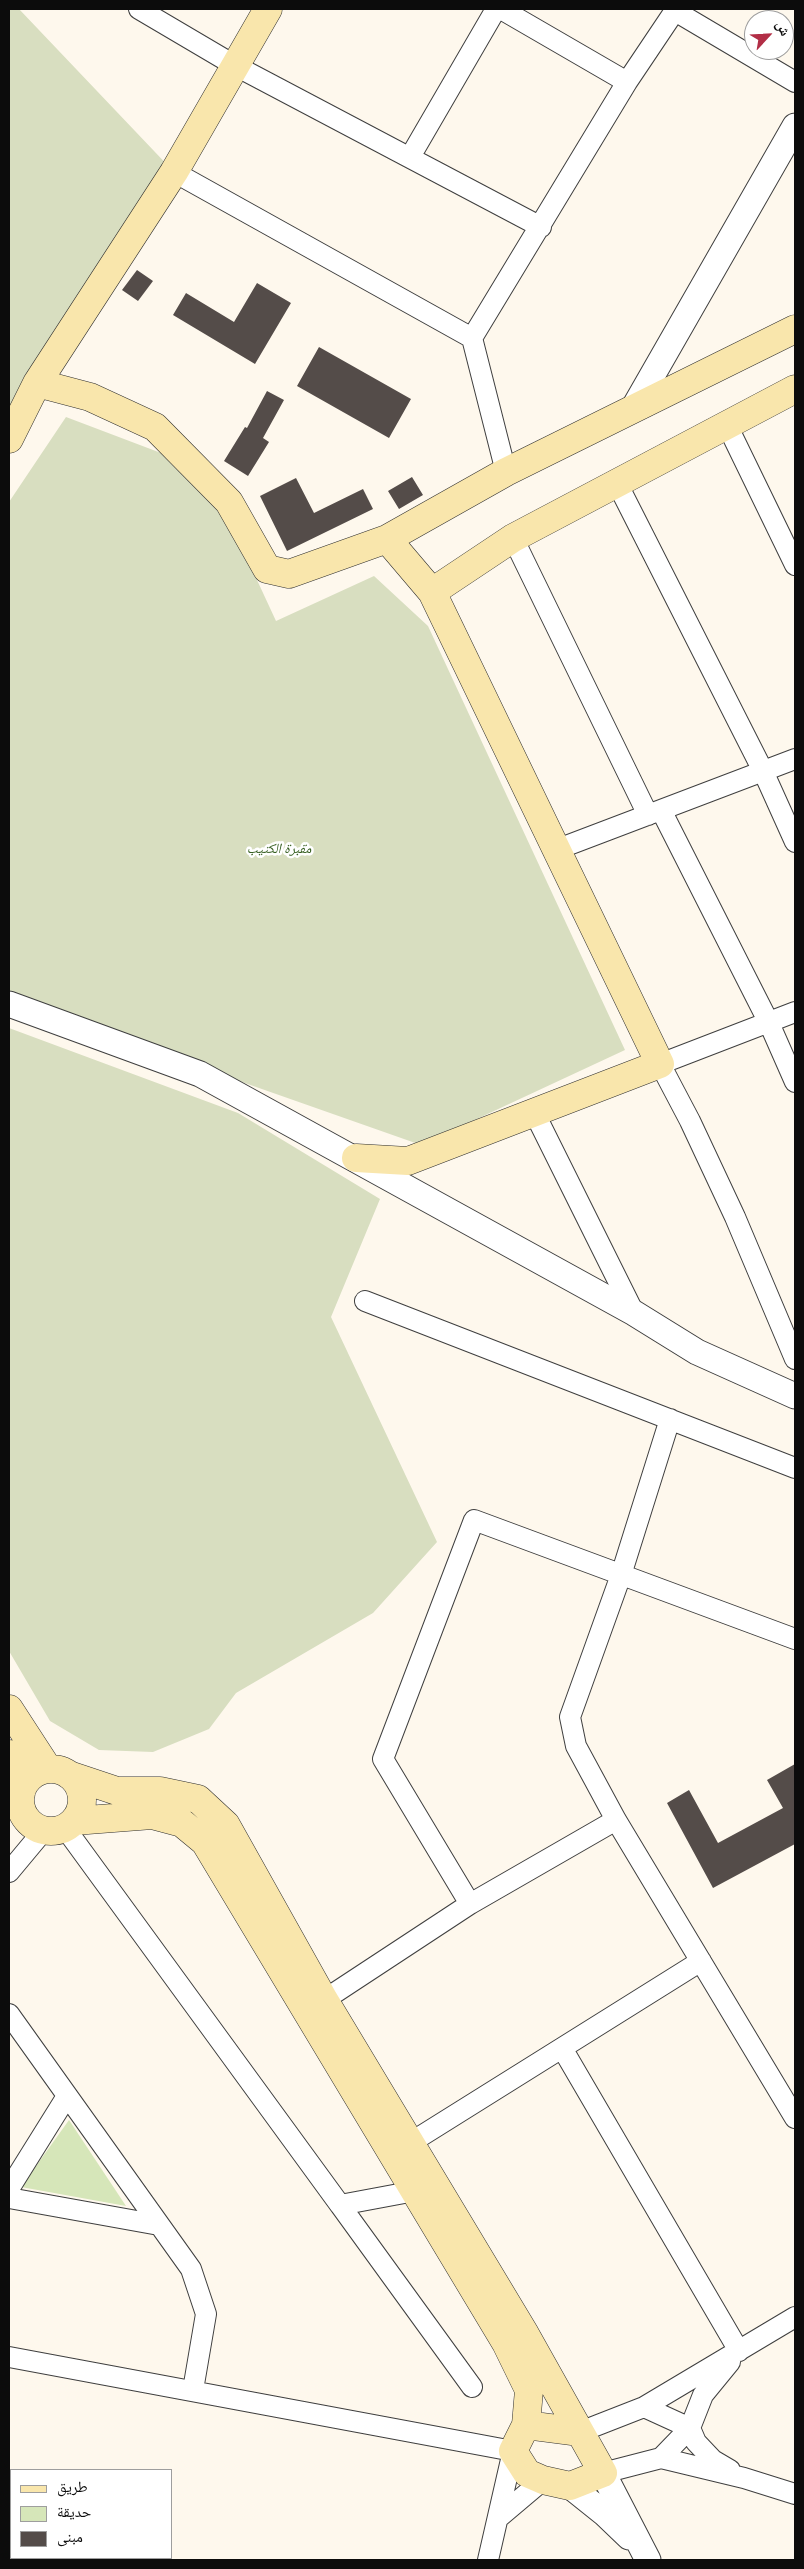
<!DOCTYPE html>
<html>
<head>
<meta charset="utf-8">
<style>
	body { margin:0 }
	#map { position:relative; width:804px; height:2569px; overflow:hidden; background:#fef8ed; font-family:Georgia,"Noto Naskh Arabic",serif }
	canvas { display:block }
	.frame { position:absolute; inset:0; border:10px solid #0c0c0c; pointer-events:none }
	.legend { position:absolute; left:10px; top:2469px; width:162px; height:90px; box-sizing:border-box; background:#fff; border:1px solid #9e9e9e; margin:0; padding:6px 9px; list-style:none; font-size:15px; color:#0c0c0c }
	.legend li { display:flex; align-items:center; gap:10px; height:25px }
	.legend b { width:25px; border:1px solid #9e9e9e }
	.north { position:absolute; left:744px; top:10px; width:50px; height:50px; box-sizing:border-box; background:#fff; border:1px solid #9e9e9e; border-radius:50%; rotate:65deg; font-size:14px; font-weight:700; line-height:20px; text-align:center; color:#0c0c0c }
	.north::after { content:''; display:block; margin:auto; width:18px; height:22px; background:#b22e46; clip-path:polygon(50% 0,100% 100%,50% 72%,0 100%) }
</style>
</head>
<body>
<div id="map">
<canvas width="804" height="2569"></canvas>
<div class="frame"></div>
<ul class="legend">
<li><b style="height:6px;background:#f9e6ac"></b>طريق</li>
<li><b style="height:14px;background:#d6e6b9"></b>حديقة</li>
<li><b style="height:14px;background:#544c49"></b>مبنى</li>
</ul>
<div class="north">ش</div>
</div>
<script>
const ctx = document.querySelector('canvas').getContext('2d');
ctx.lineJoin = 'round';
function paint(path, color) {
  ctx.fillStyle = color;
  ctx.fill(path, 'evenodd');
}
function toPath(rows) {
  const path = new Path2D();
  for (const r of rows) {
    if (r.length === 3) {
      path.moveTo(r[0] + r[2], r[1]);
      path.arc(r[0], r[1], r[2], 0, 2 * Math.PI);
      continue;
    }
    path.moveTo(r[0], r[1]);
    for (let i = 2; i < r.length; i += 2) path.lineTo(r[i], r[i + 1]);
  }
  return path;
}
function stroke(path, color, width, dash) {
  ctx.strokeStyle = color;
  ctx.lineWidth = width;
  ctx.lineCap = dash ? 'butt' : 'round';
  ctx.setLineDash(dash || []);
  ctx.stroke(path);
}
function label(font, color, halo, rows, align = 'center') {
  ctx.font = font + ' Georgia,"Noto Naskh Arabic",serif';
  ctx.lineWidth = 5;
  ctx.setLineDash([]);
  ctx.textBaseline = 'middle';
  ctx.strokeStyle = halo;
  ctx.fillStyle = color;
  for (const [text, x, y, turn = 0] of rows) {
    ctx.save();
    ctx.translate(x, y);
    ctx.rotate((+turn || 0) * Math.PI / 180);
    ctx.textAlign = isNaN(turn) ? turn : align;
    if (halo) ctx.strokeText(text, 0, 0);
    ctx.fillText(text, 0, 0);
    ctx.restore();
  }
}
paint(toPath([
	[69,2120,126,2206,21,2187]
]), '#d6e6b9');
paint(toPath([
	[9,9,19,9,174,172,9,439],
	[66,417,161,453,232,526,276,621,374,576,428,626,625,1050,421,1145,9,1000,9,502],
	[9,1028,238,1113,380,1199,331,1317,437,1542,373,1613,236,1693,209,1729,153,1752,99,1750,50,1721,9,1651]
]), '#d8dec0');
paint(toPath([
	[137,270,153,281,138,301,122,290],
	[257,283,291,303,255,364,173,315,186,293,234,322],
	[319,347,411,399,389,438,297,386],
	[267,391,284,400,263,438,269,442,248,476,224,461,245,427,247,428],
	[412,477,423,495,399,509,388,491],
	[296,478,314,513,363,489,373,509,287,551,260,496],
	[795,1764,795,1844,713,1888,667,1803,689,1790,718,1843,783,1808,767,1780]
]), '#544c49');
const minor = toPath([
	[139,9,234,65,541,227],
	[501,9,627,82],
	[675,11,795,82],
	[410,157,496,9],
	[174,172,472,338,506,472],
	[472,338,627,82,676,9],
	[727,425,795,565],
	[617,483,763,771,795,842],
	[513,538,648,815],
	[661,810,769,1023,795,1082],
	[558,849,795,759],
	[795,1012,660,1064,690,1121,735,1217,795,1359],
	[535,1114,634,1313],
	[365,1301,795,1468],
	[670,1419,621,1575,570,1717,576,1746,616,1820,795,2118],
	[65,1828,340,2205,415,2191],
	[9,1872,44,1830],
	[470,1904,383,1759,474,1520,795,1639],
	[324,2000,470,1904,616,1820],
	[9,2014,191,2269,206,2314,193,2390],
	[562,2048,739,2351],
	[410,2143,701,1961],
	[9,2189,67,2096],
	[9,2198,159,2225],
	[340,2205,472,2387],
	[9,2357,513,2451,488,2560],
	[644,2407,690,2428,696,2442,713,2460,730,2470],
	[580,2432,644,2407,795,2317],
	[661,2458,690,2428,703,2395,730,2362],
	[603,2473,661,2458,744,2478,795,2494],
	[498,2518,543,2480],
	[9,2537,11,2537],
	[130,2558,145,2560]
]);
const tertiary = toPath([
	[633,409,795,126],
	[9,1004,200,1074,634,1313,697,1352,795,1396],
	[603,2473,648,2560],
	[570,2486,605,2514,629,2537]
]);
const secondary = toPath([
	[37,383,90,397,155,427,229,502,267,569,289,574,387,539,432,592,660,1064,408,1161,356,1158],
	[9,439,37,383,174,172,268,9],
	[387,539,506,472,795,329],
	[432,592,513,538,795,389],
	[9,1709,48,1769],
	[9,1754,15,1770,21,1793],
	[51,1800,31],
	[69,1775,117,1791,160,1791,198,1799,226,1825,324,2000,525,2334,603,2473,570,2486,543,2480,527,2473,513,2451,526,2425,580,2432],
	[74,1821,152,1815,182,1823,205,1842,506,2343,529,2390,526,2425]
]);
stroke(minor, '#3f3f3f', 22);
stroke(tertiary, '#3f3f3f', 27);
stroke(secondary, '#2e2e2e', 29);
stroke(minor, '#fff', 20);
stroke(tertiary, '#fff', 25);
stroke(secondary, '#f9e6ac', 28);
label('italic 14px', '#365f21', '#fff', [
	["مقبرة الكتيب",279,851]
]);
</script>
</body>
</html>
